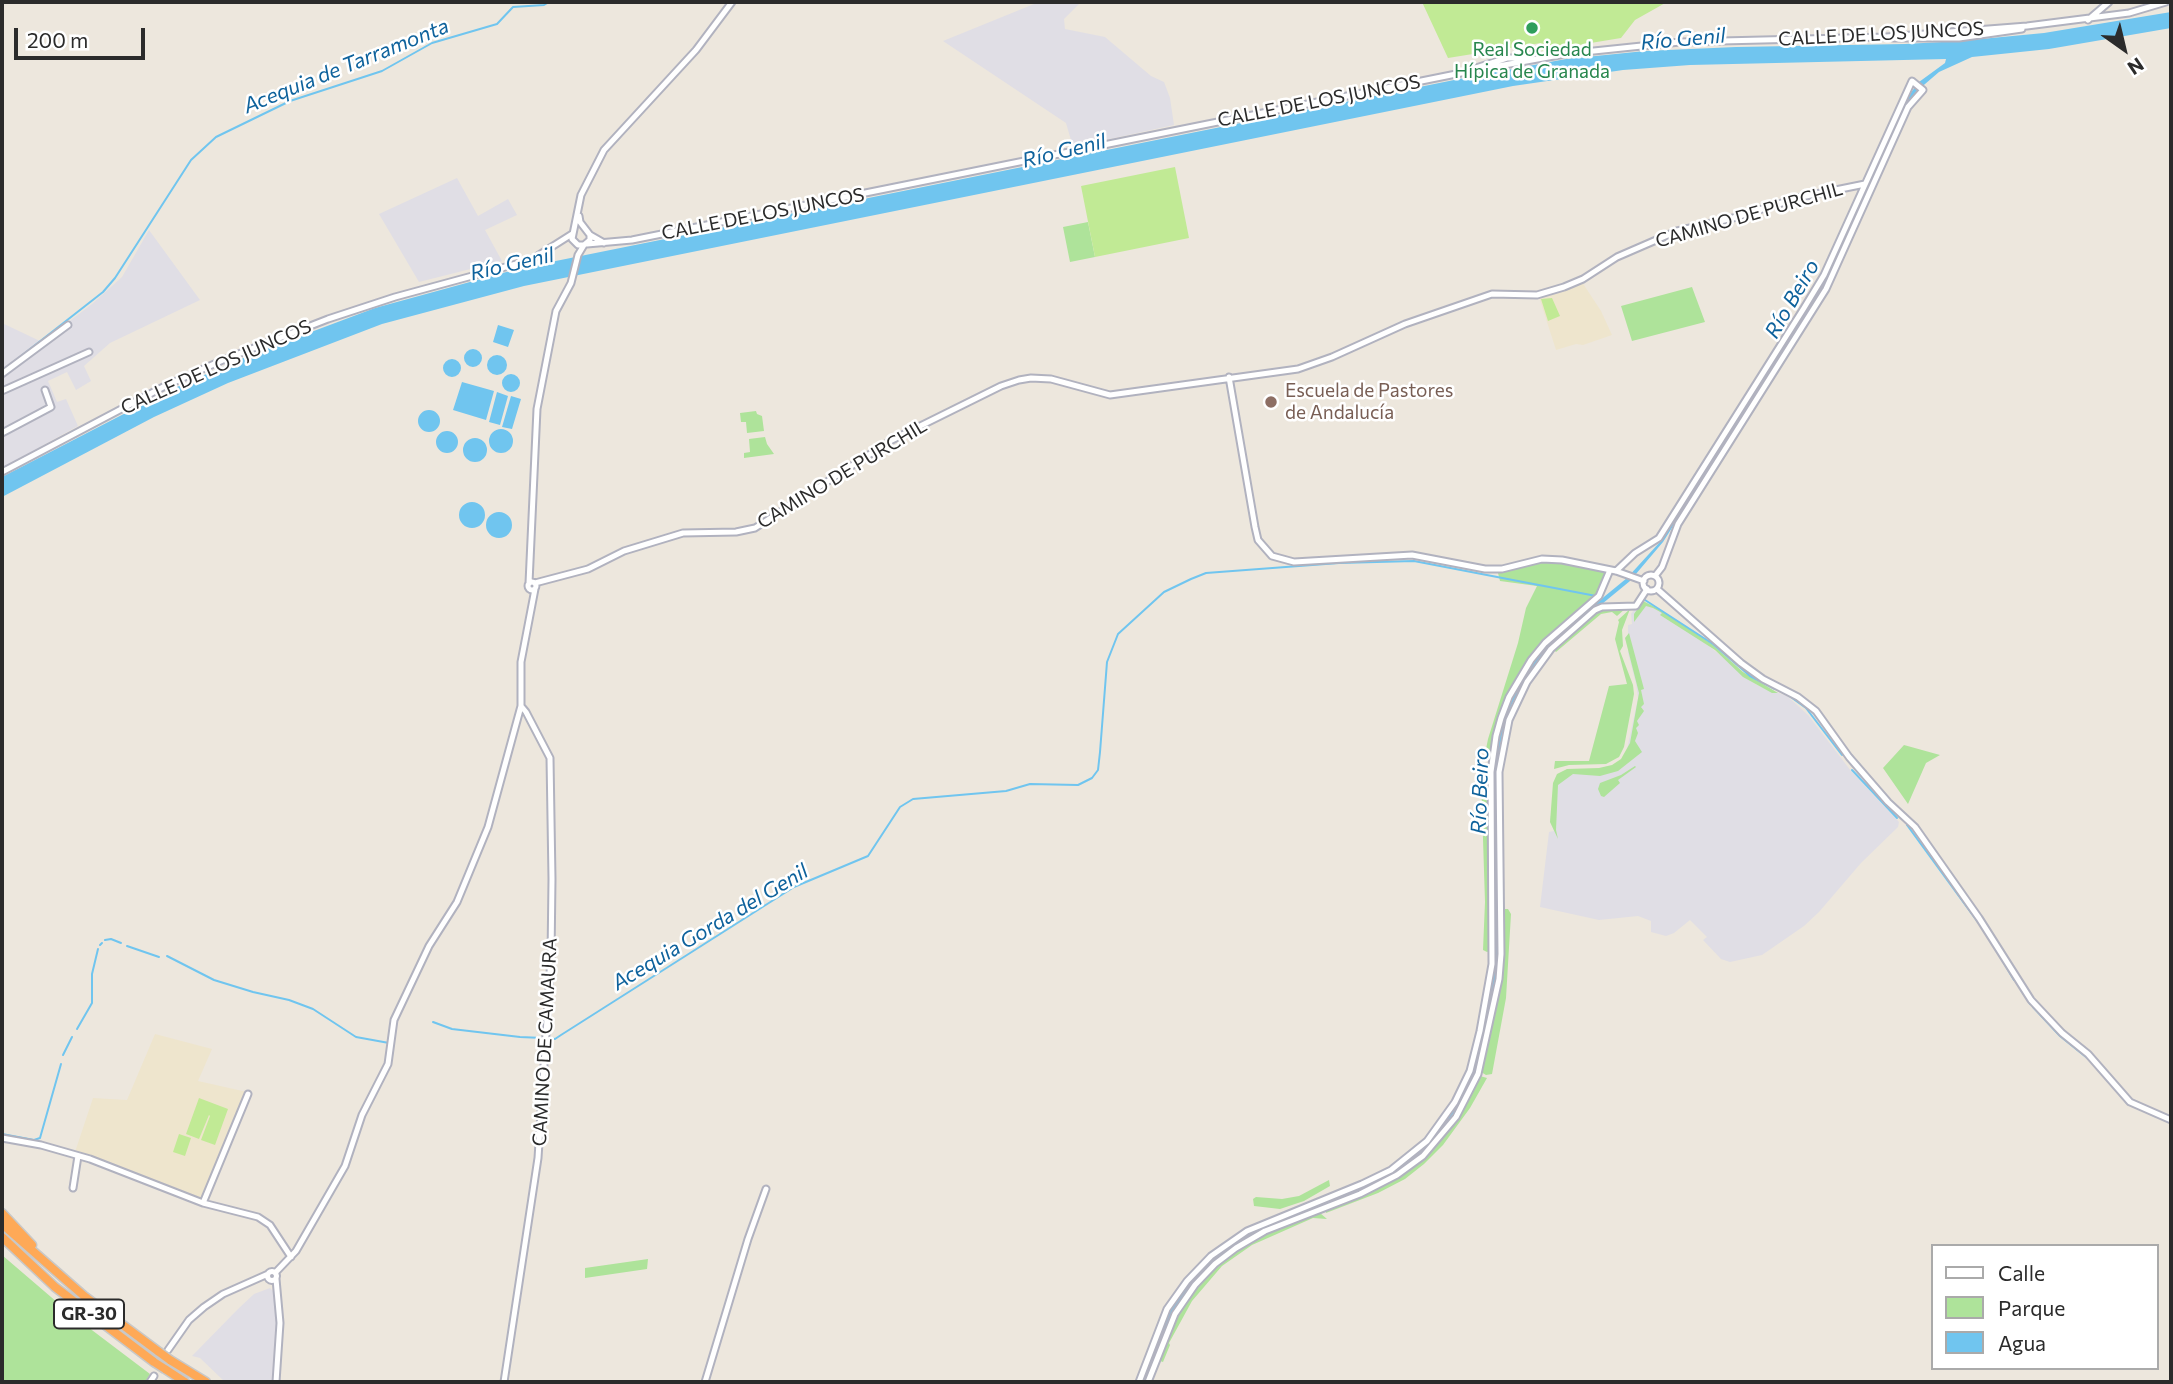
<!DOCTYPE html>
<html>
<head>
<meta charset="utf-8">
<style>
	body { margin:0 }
	#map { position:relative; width:2173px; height:1384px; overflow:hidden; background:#ede7dd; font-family:Commissioner,sans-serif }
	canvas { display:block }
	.frame { position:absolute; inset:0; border:4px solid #2b2b2b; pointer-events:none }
	.legend { position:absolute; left:1931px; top:1244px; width:228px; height:126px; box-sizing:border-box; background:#fff; border:2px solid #aaa; margin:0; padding:9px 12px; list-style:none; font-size:21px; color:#2b2b2b }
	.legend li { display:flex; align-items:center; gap:14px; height:35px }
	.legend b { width:35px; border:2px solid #aaa }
	.north { position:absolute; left:2089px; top:14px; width:70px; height:70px; -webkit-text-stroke:5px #fff; paint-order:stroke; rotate:146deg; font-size:19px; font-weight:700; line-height:28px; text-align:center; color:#2b2b2b }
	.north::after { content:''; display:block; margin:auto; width:24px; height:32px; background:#2b2b2b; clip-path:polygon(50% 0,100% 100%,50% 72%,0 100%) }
	.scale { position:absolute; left:14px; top:28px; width:131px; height:32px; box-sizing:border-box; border:4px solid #2b2b2b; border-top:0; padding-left:9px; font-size:21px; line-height:24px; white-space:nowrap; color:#2b2b2b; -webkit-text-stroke:5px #fff; paint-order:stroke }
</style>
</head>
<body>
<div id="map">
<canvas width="2173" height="1384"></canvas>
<div class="frame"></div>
<ul class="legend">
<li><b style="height:9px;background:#fff"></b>Calle</li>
<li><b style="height:19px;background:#aee39a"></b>Parque</li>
<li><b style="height:19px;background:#70c5ef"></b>Agua</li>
</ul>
<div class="north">N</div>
<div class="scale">200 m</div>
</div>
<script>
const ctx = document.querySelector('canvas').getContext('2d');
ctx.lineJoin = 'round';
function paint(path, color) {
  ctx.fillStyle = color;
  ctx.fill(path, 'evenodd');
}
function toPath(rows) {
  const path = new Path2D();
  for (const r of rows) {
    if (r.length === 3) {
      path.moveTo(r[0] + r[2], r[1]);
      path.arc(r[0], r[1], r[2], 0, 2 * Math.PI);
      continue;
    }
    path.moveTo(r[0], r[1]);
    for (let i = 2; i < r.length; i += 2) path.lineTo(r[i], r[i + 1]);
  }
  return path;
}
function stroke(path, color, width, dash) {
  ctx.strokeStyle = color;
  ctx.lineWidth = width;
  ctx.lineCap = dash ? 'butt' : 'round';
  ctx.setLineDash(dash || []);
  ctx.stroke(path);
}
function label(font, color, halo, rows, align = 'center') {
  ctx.font = font + ' Commissioner,sans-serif';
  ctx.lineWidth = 5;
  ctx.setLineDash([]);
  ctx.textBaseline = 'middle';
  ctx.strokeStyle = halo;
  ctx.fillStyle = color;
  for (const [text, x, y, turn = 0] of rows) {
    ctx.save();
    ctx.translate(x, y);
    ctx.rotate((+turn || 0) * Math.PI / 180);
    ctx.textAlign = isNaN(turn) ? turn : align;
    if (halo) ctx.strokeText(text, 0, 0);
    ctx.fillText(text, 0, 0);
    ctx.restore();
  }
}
paint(toPath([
	[1039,2,1081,2,1064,19,1065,29,1105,37,1151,76,1164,82,1170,98,1174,125,1073,147,1066,123,943,41],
	[457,178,478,216,508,199,517,215,485,230,502,261,419,282,379,214],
	[149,230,200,300,110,343,84,366,91,381,76,390,67,372,48,381,57,402,66,399,78,426,2,468,2,323,42,342,92,304,122,277],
	[1639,602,1657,608,1693,633,1757,685,1787,696,1808,715,1851,771,1899,822,1898,827,1861,863,1819,912,1804,926,1762,955,1730,962,1721,959,1703,940,1707,937,1690,920,1674,933,1666,936,1651,932,1651,921,1638,916,1599,920,1540,907,1549,832,1554,831,1550,821,1557,775,1610,767,1618,763,1626,754,1638,698,1636,684,1628,653,1628,625,1632,624,1631,614],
	[270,1288,273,1291,277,1322,273,1382,225,1382,200,1358,192,1356,238,1309,254,1294]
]), '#e0dee5');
paint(toPath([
	[1582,282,1601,311,1612,335,1583,345,1576,344,1556,350,1539,297,1552,295],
	[155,1034,212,1049,198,1081,247,1092,203,1198,155,1183,90,1157,88,1154,85,1156,75,1152,93,1098,127,1100]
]), '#eee5cd');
paint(toPath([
	[1088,222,1095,257,1070,262,1063,227],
	[1692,287,1705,322,1632,341,1621,306],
	[756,411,757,414,762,416,764,431,747,433,746,422,741,422,740,413],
	[765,437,767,444,774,454,744,458,744,453,750,452,749,439],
	[1538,561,1552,561,1605,571,1598,595,1554,632,1521,672,1508,695,1497,724,1490,760,1485,754,1488,739,1518,643,1526,608,1537,586,1500,581,1498,573],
	[1643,601,1661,610,1712,644,1743,672,1778,693,1772,693,1743,677,1715,650,1660,615,1662,613,1653,608,1646,606,1634,622,1634,614],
	[1607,608,1626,608,1617,616,1612,612,1601,614,1556,652,1553,649,1593,614],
	[1630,609,1622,630,1623,646,1620,651,1633,685,1634,694,1624,747,1619,757,1606,764,1569,765,1554,769,1555,761,1589,761,1609,686,1627,684,1615,639,1619,622,1618,620],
	[1629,633,1644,689,1641,690,1644,704,1641,707,1644,711,1637,721,1639,725,1636,728,1638,733,1635,741,1642,752,1618,771,1600,776,1573,774,1558,785,1556,830,1558,839,1550,822,1553,783,1557,774,1567,769,1599,768,1612,765,1621,759,1630,743,1639,693,1625,638],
	[1904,745,1940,755,1926,763,1908,804,1883,768],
	[1635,766,1636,767,1618,780,1620,783,1604,797,1601,796,1598,789,1600,783,1621,775],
	[1481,776,1488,777,1490,951,1487,952,1483,950,1485,902],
	[1503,909,1508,909,1511,914,1506,998,1492,1074,1486,1075,1481,1072,1500,984,1503,957],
	[1480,1076,1487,1078,1470,1108,1443,1145,1424,1164,1405,1179,1378,1193,1326,1213,1326,1209,1368,1192,1430,1152,1457,1118],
	[1329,1180,1330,1186,1304,1201,1280,1209,1254,1206,1253,1199,1256,1197,1282,1199,1299,1196],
	[1314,1213,1320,1213,1327,1219,1313,1218,1252,1245,1222,1266,1192,1301,1169,1343,1170,1345,1163,1362,1157,1360,1176,1314,1198,1283,1227,1255,1267,1232],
	[2,1255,72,1315,150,1374,145,1382,2,1382],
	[648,1259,647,1269,585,1278,585,1268]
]), '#aee39a');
paint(toPath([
	[1422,2,1667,2,1635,20,1621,38,1542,51,1541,43,1448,58],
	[1175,167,1189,238,1095,257,1081,186],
	[1552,298,1560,316,1548,321,1541,299],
	[199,1098,228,1109,215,1145,201,1140,210,1116,209,1115,199,1139,186,1134],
	[179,1134,191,1138,185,1156,173,1152]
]), '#c1ea95');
paint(toPath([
	[2171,12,2171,28,2049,49,1972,57,1939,72,1918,90,1904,111,1823,289,1663,542,1630,581,1552,645,1525,679,1511,706,1502,735,1496,772,1498,966,1477,1067,1461,1103,1432,1143,1391,1176,1364,1189,1253,1233,1216,1259,1194,1281,1173,1312,1145,1382,1141,1382,1170,1310,1192,1279,1214,1257,1248,1233,1361,1187,1396,1169,1426,1144,1458,1103,1474,1066,1493,976,1495,947,1493,772,1499,734,1508,705,1531,664,1549,642,1627,578,1659,543,1820,287,1906,99,1919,82,1945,63,1946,59,1690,65,1623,70,1513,86,524,286,382,324,228,383,154,417,2,497,2,477,170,390,250,355,375,308,521,268,1469,77,1566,59,1645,51,1736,47,1905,44,1960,41,2044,33],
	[498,325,514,330,508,347,493,342],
	[473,358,9],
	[497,365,10],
	[452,368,9],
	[511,383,9],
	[462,382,494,391,486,420,453,410],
	[497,392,508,396,500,425,489,422],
	[511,396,521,399,512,429,502,427],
	[429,421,11],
	[501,441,12],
	[447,442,11],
	[475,450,12],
	[472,515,13],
	[499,525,13]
]), '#70c5ef');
stroke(toPath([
	[11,364,103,292,115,278,191,160,216,137,290,101,382,71,432,43,497,24,513,7,544,5,549,2],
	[1645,600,1713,644,1750,676,1775,689],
	[1788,695,1806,708,1842,755],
	[1852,770,1897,818],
	[1907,825,1980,925],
	[105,940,111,939,121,943],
	[1992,943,2014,980],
	[100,945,102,943],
	[127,946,159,957],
	[167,956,214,980,253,992,289,1000,313,1009,356,1037,389,1043],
	[2021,990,2027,999],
	[2029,1002,2030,1004],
	[2033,1007,2060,1036,2091,1061],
	[433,1022,452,1029,520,1037,543,1038],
	[77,1029,92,1003,92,974,98,949],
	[549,1038,555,1039,561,1035,794,887,868,856,900,807,913,799,1006,791,1030,784,1078,785,1092,778,1098,770,1100,752,1107,662,1118,634,1164,592,1191,579,1206,573,1339,563,1414,561,1596,596],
	[63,1055,72,1037],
	[2101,1073,2127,1103,2157,1117],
	[2,1134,34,1140,40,1138,61,1064]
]), '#70c5ef', 2);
const minor = toPath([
	[2088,20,2109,2],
	[1893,38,1959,38,2022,29],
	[1476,68,1507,58,1528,58],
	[579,216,580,222,590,235,604,243],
	[590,235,590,240,584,245,578,245,572,239,581,195,604,150,696,50,732,2],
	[587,244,632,240,1471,71,1565,54,1680,42,1886,37,2027,26,2129,13,2166,2],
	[2,374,68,325],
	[1229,377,1255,527,1258,540,1272,556,1294,562,1412,555,1485,569,1502,569,1542,559,1562,560,1616,571,1644,581],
	[2,391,89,352],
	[2,433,51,407,45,390],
	[2,472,165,386,223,360,328,319,395,297,531,260,572,234],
	[1616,571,1635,553,1659,538,1804,308,1824,275,1912,81,1923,90,1908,107,1826,289,1678,524,1662,567,1655,576],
	[1651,583,8],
	[532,586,4],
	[529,583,537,409,556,311,571,283,578,255,584,245],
	[535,583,588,569,624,551,683,533,736,532,755,528,892,440,1001,386,1019,380,1031,378,1051,379,1110,395,1298,369,1332,357,1405,324,1492,294,1537,295,1564,287,1583,279,1617,257,1677,231,1733,218,1801,197,1865,184],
	[1657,589,1741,663,1763,679,1798,697,1816,711,1849,757,1888,802,1915,827,1979,918,2031,1000,2062,1033,2088,1054,2130,1102,2171,1120],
	[2,1138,41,1145,90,1159,203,1203,258,1217,270,1225,291,1257],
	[73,1188,78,1156],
	[203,1203,248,1094],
	[272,1276,4.5],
	[275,1273,296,1251,345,1166,362,1115,388,1064,394,1020,429,946,457,902,488,827,521,706,521,662,535,589],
	[276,1279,280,1323,276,1382],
	[168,1350,189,1320,204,1307,223,1294,268,1274],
	[150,1382,154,1376],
	[504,1382,538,1158,551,957,552,879,550,758,526,712,521,706],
	[705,1382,748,1239,766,1189],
	[1139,1382,1167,1309,1187,1281,1211,1256,1247,1231,1362,1184,1391,1170,1427,1141,1455,1102,1470,1071,1480,1031,1492,964,1491,772,1496,736,1501,718,1509,697,1531,660,1545,643,1599,596,1610,570],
	[1148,1382,1175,1314,1195,1285,1215,1264,1236,1248,1265,1231,1360,1194,1397,1175,1423,1156,1456,1117,1478,1074,1499,979,1501,954,1499,772,1509,720,1527,682,1551,649,1595,610,1602,607,1636,606,1647,589]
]);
const highway = toPath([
	[2,1213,32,1245],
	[2,1224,84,1296,159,1352],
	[2,1237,55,1287,154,1362],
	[170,1360,206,1382],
	[165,1369,185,1382]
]);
stroke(minor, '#b1b2bf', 9);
stroke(highway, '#c8c8c8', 11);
stroke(minor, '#fff', 5);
stroke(highway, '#fea957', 8);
const highwayBridge = toPath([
	[159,1352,170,1360],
	[154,1362,165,1369]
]);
stroke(highwayBridge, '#c8c8c8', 11, []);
stroke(highwayBridge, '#fea957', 8);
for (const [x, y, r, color] of [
	[1532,28,7,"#2e9e5b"],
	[1271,402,7,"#8d6e63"]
]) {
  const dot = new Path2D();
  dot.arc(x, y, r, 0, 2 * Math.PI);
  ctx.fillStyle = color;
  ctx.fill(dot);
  stroke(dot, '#fff', 2.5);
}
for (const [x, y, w] of [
	[89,1314,70]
]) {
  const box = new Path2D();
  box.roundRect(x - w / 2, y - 14.5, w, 29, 5);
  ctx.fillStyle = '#fff';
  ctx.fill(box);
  stroke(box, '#2b2b2b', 2);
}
label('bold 18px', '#2b2b2b', null, [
	["GR-30",89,1314]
]);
label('19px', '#2b2b2b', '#fff', [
	["CALLE DE LOS JUNCOS",1881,34,-3],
	["CALLE DE LOS JUNCOS",1319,101,-11],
	["CALLE DE LOS JUNCOS",763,214,-11],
	["CAMINO DE PURCHIL",1749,215,-16],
	["CALLE DE LOS JUNCOS",216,367,-24],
	["CAMINO DE PURCHIL",842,474,-31],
	["CAMINO DE CAMAURA",545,1042,-87]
]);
label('19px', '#27864d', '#fff', [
	["Real Sociedad",1532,50],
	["Hípica de Granada",1532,72]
]);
label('19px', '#785e54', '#fff', [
	["Escuela de Pastores",1285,391],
	["de Andalucía",1285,413]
], 'left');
label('italic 21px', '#0e629c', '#fff', [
	["Río Genil",1683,39,-5],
	["Acequia de Tarramonta",346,66,-22],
	["Río Genil",1064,151,-14],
	["Río Genil",512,264,-13],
	["Río Beiro",1792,299,-60],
	["Río Beiro",1480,791,-88],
	["Acequia Gorda del Genil",710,927,-31]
]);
</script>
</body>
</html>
